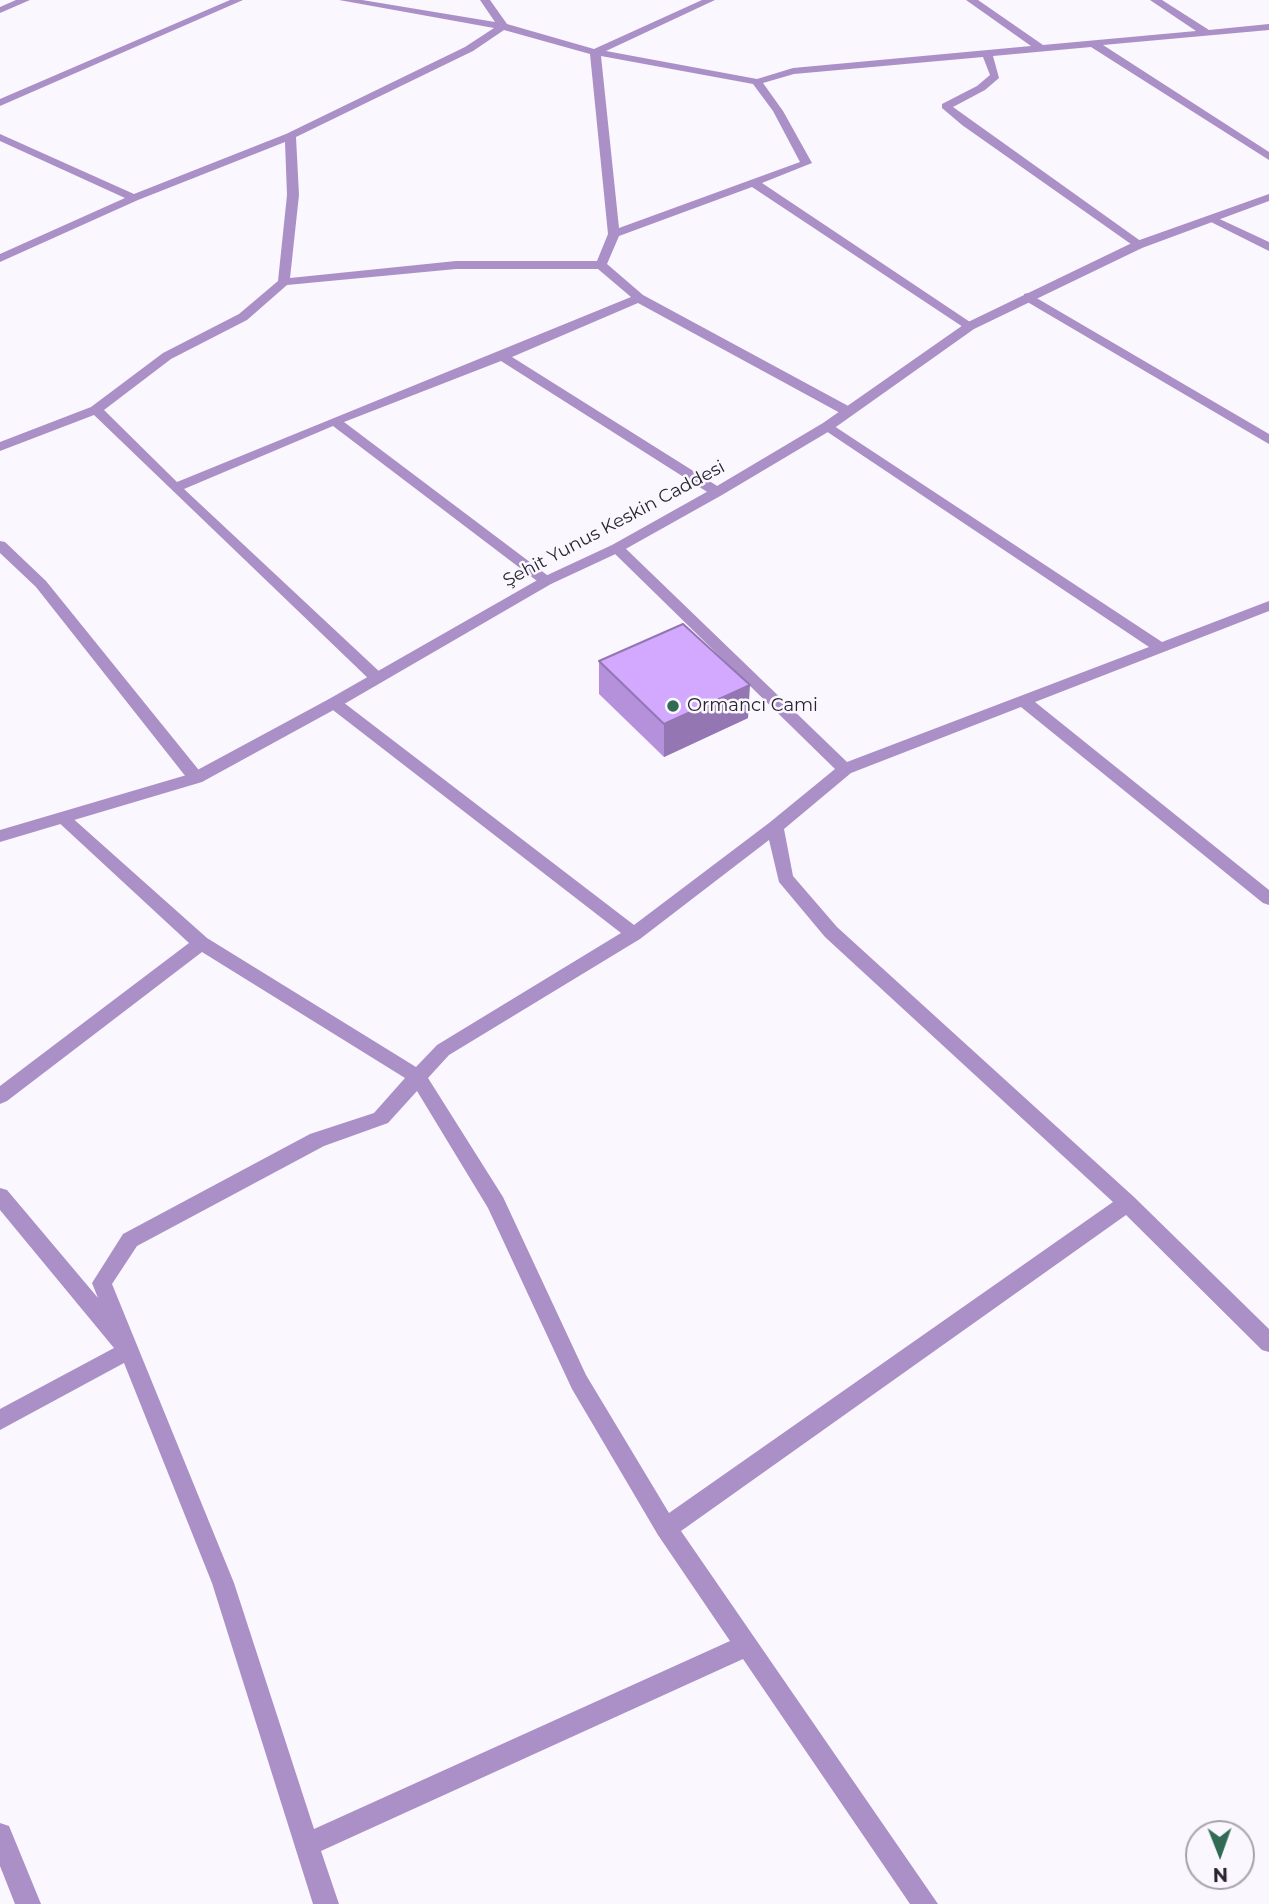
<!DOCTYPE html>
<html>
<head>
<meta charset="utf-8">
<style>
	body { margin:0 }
	#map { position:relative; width:1269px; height:1904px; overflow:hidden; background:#faf7fe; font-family:Montserrat,sans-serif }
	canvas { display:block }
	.north { position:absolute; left:1185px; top:1820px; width:70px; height:70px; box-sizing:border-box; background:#faf7fe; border:2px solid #a6a3ac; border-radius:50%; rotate:179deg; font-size:19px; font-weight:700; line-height:28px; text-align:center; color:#292430 }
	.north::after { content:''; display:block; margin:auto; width:24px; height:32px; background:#316b55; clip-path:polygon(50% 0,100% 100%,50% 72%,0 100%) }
</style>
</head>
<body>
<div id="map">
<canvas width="1269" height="1904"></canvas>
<div class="north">N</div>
</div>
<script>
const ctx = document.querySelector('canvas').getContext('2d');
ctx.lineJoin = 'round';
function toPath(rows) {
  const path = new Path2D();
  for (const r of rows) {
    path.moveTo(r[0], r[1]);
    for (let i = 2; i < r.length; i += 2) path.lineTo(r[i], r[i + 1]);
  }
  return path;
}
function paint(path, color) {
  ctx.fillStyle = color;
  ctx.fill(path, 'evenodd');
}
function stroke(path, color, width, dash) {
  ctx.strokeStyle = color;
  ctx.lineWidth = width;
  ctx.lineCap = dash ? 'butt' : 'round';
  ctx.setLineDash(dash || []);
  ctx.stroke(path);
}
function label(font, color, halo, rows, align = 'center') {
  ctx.font = font + ' Montserrat,sans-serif';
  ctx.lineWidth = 5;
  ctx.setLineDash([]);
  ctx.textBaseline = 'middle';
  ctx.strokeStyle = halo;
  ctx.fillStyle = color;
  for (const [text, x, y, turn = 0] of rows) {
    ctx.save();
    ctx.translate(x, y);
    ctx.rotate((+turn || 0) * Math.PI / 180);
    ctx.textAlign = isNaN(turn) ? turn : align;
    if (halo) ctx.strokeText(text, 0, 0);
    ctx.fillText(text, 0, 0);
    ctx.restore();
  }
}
paint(toPath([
	[16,0,30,0,0,13,0,7,16,0],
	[230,0,243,0,0,106,0,99,230,0],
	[339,0,362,0,495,22,480,0,490,0,507,24,594,49,702,0,715,0,606,51,757,79,793,68,1031,46,966,0,978,0,1043,45,1196,31,1150,0,1162,0,1209,30,1269,24,1269,30,1103,45,1269,152,1269,160,1091,47,993,56,999,78,985,90,953,107,1142,242,1142,248,1138,249,962,125,942,108,942,104,977,86,990,75,983,57,794,74,763,83,783,111,812,163,762,183,976,326,974,329,966,329,752,187,619,236,607,264,643,295,852,408,852,414,842,414,638,303,512,357,722,489,722,495,712,495,501,361,344,422,551,578,553,581,551,584,541,584,333,426,184,489,382,674,385,678,382,682,377,683,372,682,94,415,0,451,0,442,91,407,163,353,239,314,278,281,287,195,285,142,138,200,0,262,0,254,125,198,0,141,0,134,134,194,286,134,465,47,494,28,339,0],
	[504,30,590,54,608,234,597,261,456,261,290,278,299,195,296,137,473,51,504,30],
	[601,56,753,84,773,111,800,162,619,228,601,56],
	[456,269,598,269,631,297,177,482,104,410,171,359,247,320,287,285,456,269],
	[1211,215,1269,242,1269,251,1207,220,1205,218,1211,215],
	[1028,293,1269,434,1269,444,1024,300,1024,294,1028,293],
	[828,422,1162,642,1269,601,1269,611,1035,702,1269,890,1269,905,1263,903,1021,707,851,773,784,829,793,876,837,927,1134,1197,1269,1329,1269,1352,1262,1350,1126,1215,681,1531,938,1904,910,1904,743,1659,321,1851,339,1904,313,1904,212,1583,124,1363,0,1430,0,1409,114,1348,0,1210,0,1188,7,1190,98,1298,92,1283,123,1234,310,1134,374,1113,405,1078,202,952,7,1101,0,1104,0,1086,189,943,55,819,57,815,69,815,207,938,416,1067,437,1045,621,933,329,707,326,703,329,699,339,699,634,925,769,823,835,769,612,551,612,545,622,545,847,762,1149,647,823,429,821,426,828,422],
	[769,840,779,882,825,937,1113,1202,669,1513,586,1375,503,1197,428,1078,449,1055,640,939,769,840],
	[417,1091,488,1208,572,1389,658,1535,730,1641,314,1829,234,1583,112,1284,137,1246,324,1146,388,1123,417,1091],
	[0,541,5,542,46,581,202,774,204,778,202,782,190,782,36,587,0,553,0,541],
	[0,1823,9,1826,41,1904,15,1904,0,1866,0,1823]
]), '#aa90c7');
paint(toPath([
	[1269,194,1269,201,1142,248,974,329,833,429,722,495,622,551,551,584,339,707,202,782,0,842,0,830,190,774,329,699,541,578,612,545,712,489,823,423,966,323,1134,242,1269,194]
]), '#aa90c7');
paint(toPath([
	[599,661,748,718,664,757,599,694]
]), '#b591db');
paint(toPath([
	[750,685,748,718,664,757,664,724]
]), '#9376b2');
const building = toPath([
	[683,624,750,685,664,724,599,661,683,624]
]);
paint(building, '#d2a9ff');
stroke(building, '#9376b2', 2);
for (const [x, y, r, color] of [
	[673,706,7,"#316b55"]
]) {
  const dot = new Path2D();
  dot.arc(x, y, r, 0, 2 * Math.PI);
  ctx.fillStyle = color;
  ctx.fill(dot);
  stroke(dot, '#faf7fe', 2.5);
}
label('18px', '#292430', '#faf7fe', [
	["Şehit Yunus Keskin Caddesi",614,524,-28]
]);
label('18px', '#292430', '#faf7fe', [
	["Ormancı Cami",687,706]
], 'left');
</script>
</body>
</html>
